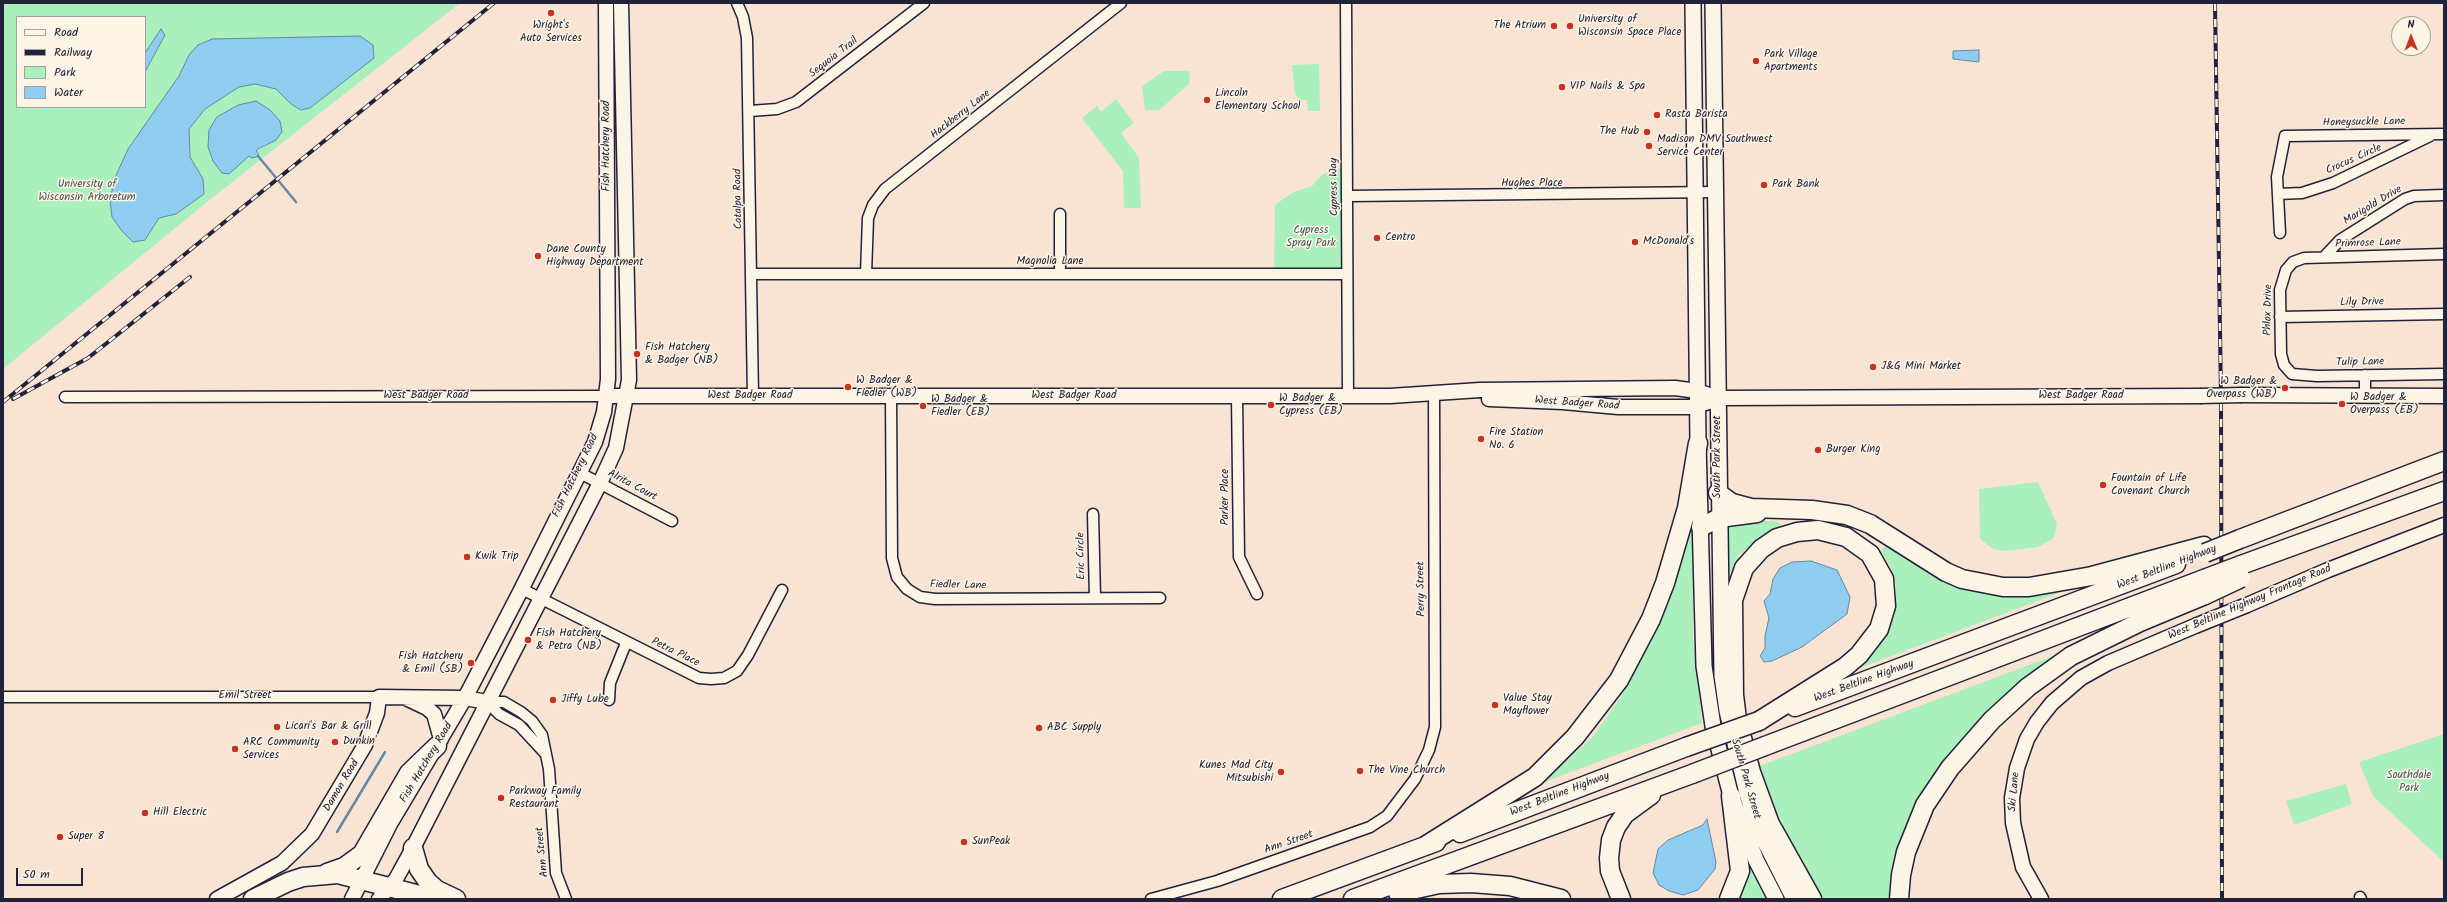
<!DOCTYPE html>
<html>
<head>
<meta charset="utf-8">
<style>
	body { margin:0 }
	#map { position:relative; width:2447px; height:902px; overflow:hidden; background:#f9e3d3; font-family:Kalam,sans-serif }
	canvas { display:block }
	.frame { position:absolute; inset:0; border:4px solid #22223b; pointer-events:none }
	.legend { position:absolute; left:16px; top:16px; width:130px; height:92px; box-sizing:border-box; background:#fcf5e5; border:1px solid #a5a1a1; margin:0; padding:5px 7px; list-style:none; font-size:12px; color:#22223b }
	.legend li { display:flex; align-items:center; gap:8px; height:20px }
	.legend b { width:20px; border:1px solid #a5a1a1 }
	.north { position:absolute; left:2391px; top:16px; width:40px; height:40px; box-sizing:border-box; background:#fcf5e5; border:1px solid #a5a1a1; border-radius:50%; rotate:359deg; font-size:11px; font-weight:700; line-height:16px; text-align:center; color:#22223b }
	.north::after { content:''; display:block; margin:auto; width:14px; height:18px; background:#c8321e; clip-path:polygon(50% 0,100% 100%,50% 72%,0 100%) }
	.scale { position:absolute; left:16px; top:868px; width:67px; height:18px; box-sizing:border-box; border:2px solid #22223b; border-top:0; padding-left:5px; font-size:12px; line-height:14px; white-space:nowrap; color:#22223b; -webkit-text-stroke:3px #fcf5e5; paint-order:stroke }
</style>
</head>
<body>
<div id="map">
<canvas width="2447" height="902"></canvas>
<div class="frame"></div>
<ul class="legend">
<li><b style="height:5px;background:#fcf5e5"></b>Road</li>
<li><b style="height:5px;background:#22223b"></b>Railway</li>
<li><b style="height:11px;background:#a9f0bd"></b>Park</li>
<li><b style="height:11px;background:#8ecdef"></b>Water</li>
</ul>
<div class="north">N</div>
<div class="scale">50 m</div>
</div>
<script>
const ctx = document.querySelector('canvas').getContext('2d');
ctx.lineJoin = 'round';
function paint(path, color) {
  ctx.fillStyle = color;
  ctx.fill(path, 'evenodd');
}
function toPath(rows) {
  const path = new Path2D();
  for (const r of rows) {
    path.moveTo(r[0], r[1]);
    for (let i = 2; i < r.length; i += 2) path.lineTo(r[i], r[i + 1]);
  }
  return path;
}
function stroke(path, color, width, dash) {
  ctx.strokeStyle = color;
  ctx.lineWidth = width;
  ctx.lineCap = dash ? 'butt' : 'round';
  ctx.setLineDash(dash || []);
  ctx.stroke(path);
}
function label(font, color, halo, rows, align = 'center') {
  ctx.font = font + ' Kalam,sans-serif';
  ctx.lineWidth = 3;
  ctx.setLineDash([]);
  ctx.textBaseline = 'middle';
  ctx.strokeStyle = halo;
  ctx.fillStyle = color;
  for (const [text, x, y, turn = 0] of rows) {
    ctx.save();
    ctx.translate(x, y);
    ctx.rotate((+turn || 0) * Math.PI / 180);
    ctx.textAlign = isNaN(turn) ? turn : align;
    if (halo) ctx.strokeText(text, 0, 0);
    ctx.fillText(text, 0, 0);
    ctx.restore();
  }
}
paint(toPath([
	[3,3,460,3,212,198,3,369],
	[17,17,145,17,145,107,17,107],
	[1319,64,1320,111,1308,111,1307,100,1299,100,1295,93,1292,65],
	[1164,71,1190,71,1189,84,1159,110,1145,110,1142,86],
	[1116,99,1134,123,1121,133,1139,158,1141,208,1124,208,1123,171,1082,118,1097,106,1101,112],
	[1347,166,1347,274,1274,274,1275,205,1292,193,1312,186,1323,174],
	[2038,482,2057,524,2054,538,2038,547,2005,551,1993,549,1980,539,1979,489],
	[1738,521,1775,521,1779,522,1781,526,1759,539,1737,556,1740,559,1733,573,1729,571,1728,526,1729,523],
	[1690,526,1693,526,1693,639,1702,723,1539,784,1539,782,1568,760,1594,735,1624,692,1652,639,1669,601],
	[1886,545,1941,578,2041,594,2059,593,1849,672,1882,642,1895,615,1896,586,1891,567,1881,551],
	[2069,650,1961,745,1892,899,1823,899,1783,830,1783,822,1768,803,1766,799,1771,797,1757,767],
	[2444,734,2444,862,2373,796,2359,762],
	[2346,784,2352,804,2294,825,2286,801],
	[1747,867,1750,868,1765,899,1736,899]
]), '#a9f0bd');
const water = toPath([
	[161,29,165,35,145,72,145,53,161,29],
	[360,36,373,45,374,58,310,108,301,110,291,104,276,89,255,84,239,87,205,109,189,129,190,157,203,179,204,194,176,214,159,218,145,240,133,242,121,230,112,217,110,201,114,180,128,149,179,76,189,55,198,45,212,39,360,36],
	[1979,50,1979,62,1953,59,1953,51,1979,50],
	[256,101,270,110,280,121,282,132,276,140,258,149,256,151,259,155,256,157,251,158,249,156,229,174,222,173,213,161,208,147,209,130,217,117,238,105,256,101],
	[1811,561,1837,570,1850,597,1847,614,1802,647,1772,661,1764,662,1760,656,1765,648,1765,636,1769,618,1764,601,1770,594,1773,579,1780,568,1792,562,1811,561],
	[1707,819,1716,862,1715,869,1698,890,1683,895,1669,891,1659,885,1653,873,1658,849,1668,840,1703,825,1707,819]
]);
paint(water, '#8ecdef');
stroke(water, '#6389a7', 1);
stroke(toPath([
	[258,156,296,202],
	[337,832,385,752]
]), '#6389a7', 2.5);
const street = toPath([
	[737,3,743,17,747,38,753,397],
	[1346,3,1348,396],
	[750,111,777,109,796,102,924,3],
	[2278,194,2302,193,2333,183,2430,136],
	[1347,196,1716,192],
	[1060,214,1060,274],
	[2280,233,2277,177,2285,136,2444,134],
	[2444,254,2304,258,2293,262,2286,270,2280,290,2281,354,2284,365,2292,374,2317,376,2444,374],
	[2324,257,2340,240,2405,199,2414,196,2444,195],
	[752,274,1347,274],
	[866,274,868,218,873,205,885,189,1121,3],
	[2280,317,2444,314],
	[2365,375,2365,395],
	[891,396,892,558,897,577,907,589,920,597,935,599,1160,598],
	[1237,396,1239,557,1257,594],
	[65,397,606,396],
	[580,473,672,521],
	[1093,514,1095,598],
	[522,589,699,678,711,679,724,678,737,671,748,655,782,590],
	[3,697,379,697],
	[609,700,610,683,626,643],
	[487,702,504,702,521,712,532,721,542,735,549,769,556,873,566,899],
	[487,702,499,714,519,725,544,752],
	[2360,897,2361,899],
	[1151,899,1217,881,1370,827,1387,816,1415,779,1429,750,1435,727,1434,394]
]);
const secondary = toPath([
	[2242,395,2444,396],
	[606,396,1390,396,1480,390,1675,388,1697,391,1718,398,2200,396],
	[1489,399,1563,402,1618,407,1690,407,1709,402],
	[2247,605,2328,570,2444,525],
	[408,699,427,708,434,714,441,739],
	[217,899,282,863,312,834,365,745,377,713,379,697,465,698,487,702],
	[352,899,390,824,465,698,520,592,595,442,604,412,608,379,606,3],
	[379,899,396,879,413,848,600,483,616,448,629,380,621,3],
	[2041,899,2023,867,2013,823,2012,798,2017,768,2027,739,2037,722,2052,703,2081,678,2108,663,2195,626]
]);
const primary = toPath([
	[1693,3,1698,443,1704,666,1713,726,1731,796,1756,860,1776,899],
	[1713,3,1722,676,1727,711,1748,797,1760,832,1794,899]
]);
const highway = toPath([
	[1718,493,1732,503,1751,508,1812,510,1847,515,1870,524,1946,572,1962,579,2003,587,2029,587,2092,576,2204,546],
	[1701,527,1719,518,1757,513],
	[2240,539,2444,461],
	[2241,565,2444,491],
	[1795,707,2176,564],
	[1759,721,1845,667,1859,655,1879,629,1886,606,1884,579,1870,554,1846,537,1818,530,1797,532,1777,538,1761,549,1744,568,1733,600,1734,695,1737,719,1751,772,1770,824,1812,899],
	[1765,746,2204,579],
	[1460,833,1686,747],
	[1425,846,1535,777,1575,737,1619,680,1651,619,1665,583,1687,508,1698,443],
	[413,848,419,869,428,882,437,890,456,899],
	[327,873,344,867,362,854,409,773,437,746],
	[1398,893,1439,884,1471,883,1510,886,1561,899],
	[253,899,288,882,303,877,338,874,435,899],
	[1282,899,1436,842],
	[1353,899,1692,774],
	[1621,899,1610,871,1609,858,1611,840,1616,827,1625,814,1651,795],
	[1729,899,1740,871,1731,796],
	[1899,899,1901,875,1906,852,1925,805,1950,768,1992,720,2028,687,2071,656,2140,622,2205,595]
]);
stroke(street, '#22223b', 13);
stroke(secondary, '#22223b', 17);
stroke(primary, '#22223b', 18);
stroke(highway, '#22223b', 21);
stroke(street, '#fcf5e5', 10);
stroke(secondary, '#fcf5e5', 14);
stroke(primary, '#fcf5e5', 15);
stroke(highway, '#fcf5e5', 18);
const rail = toPath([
	[2215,3,2221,396,2222,899],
	[13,399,88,358,190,277],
	[3,402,494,3]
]);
stroke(rail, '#22223b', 4);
stroke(rail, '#fcf5e5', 2.5, [8]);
const secondaryBridge = toPath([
	[2200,396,2242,395],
	[2195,626,2247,605]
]);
const highwayBridge = toPath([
	[2205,553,2240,539],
	[2204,579,2241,565],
	[2205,595,2241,578],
	[1686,747,1759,721],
	[1692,774,1765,746]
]);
stroke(secondaryBridge, '#22223b', 17, []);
stroke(highwayBridge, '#22223b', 21, []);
stroke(secondaryBridge, '#fcf5e5', 14);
stroke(highwayBridge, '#fcf5e5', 18);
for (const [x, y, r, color] of [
	[551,13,4,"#c8321e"],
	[1554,26,4,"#c8321e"],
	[1570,26,4,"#c8321e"],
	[1756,61,4,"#c8321e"],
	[1562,87,4,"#c8321e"],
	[1207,100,4,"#c8321e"],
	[1657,115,4,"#c8321e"],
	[1647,132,4,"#c8321e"],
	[1649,146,4,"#c8321e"],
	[1764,185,4,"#c8321e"],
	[1377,238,4,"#c8321e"],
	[1635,242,4,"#c8321e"],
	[538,256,4,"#c8321e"],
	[637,354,4,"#c8321e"],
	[1873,367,4,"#c8321e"],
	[848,387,4,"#c8321e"],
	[2285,388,4,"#c8321e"],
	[2342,404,4,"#c8321e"],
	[1271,405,4,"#c8321e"],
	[923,406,4,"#c8321e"],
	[1481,439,4,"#c8321e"],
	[1818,450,4,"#c8321e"],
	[2103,485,4,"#c8321e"],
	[467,557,4,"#c8321e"],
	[528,640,4,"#c8321e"],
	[471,663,4,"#c8321e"],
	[553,700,4,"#c8321e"],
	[1495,705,4,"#c8321e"],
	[277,727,4,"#c8321e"],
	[1039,728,4,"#c8321e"],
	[335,742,4,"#c8321e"],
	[235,749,4,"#c8321e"],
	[1360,771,4,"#c8321e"],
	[1281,772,4,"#c8321e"],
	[501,798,4,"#c8321e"],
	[145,813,4,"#c8321e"],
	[60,837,4,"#c8321e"],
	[964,842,4,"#c8321e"]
]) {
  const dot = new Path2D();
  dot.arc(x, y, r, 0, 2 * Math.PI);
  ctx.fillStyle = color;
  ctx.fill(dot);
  stroke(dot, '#fcf5e5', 1.5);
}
label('11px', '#22223b', '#fcf5e5', [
	["University of",1578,20],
	["Wisconsin Space Place",1578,33],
	["Wright's",551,26,"center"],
	["Auto Services",551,39,"center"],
	["The Atrium",1546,26,"right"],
	["Park Village",1764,55],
	["Apartments",1764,68],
	["VIP Nails & Spa",1570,87],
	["Lincoln",1215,94],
	["Elementary School",1215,107],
	["Rasta Barista",1665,115],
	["The Hub",1639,132,"right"],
	["Madison DMV Southwest",1657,140],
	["Service Center",1657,153],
	["Park Bank",1772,185],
	["Centro",1385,238],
	["McDonald's",1643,242],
	["Dane County",546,250],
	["Highway Department",546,263],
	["Fish Hatchery",645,348],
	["& Badger (NB)",645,361],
	["J&G Mini Market",1881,367],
	["W Badger &",856,381],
	["Fiedler (WB)",856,394],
	["W Badger &",2277,382,"right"],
	["Overpass (WB)",2277,395,"right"],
	["W Badger &",2350,398],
	["Overpass (EB)",2350,411],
	["W Badger &",1279,399],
	["Cypress (EB)",1279,412],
	["W Badger &",931,400],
	["Fiedler (EB)",931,413],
	["Fire Station",1489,433],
	["No. 6",1489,446],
	["Burger King",1826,450],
	["Fountain of Life",2111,479],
	["Covenant Church",2111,492],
	["Kwik Trip",475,557],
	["Fish Hatchery",536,634],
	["& Petra (NB)",536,647],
	["Fish Hatchery",463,657,"right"],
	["& Emil (SB)",463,670,"right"],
	["Value Stay",1503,699],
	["Mayflower",1503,712],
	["Jiffy Lube",561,700],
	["Licari's Bar & Grill",285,727],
	["ABC Supply",1047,728],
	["Dunkin'",343,742],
	["ARC Community",243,743],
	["Services",243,756],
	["Kunes Mad City",1273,766,"right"],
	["Mitsubishi",1273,779,"right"],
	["The Vine Church",1368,771],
	["Parkway Family",509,792],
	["Restaurant",509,805],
	["Hill Electric",153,813],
	["Super 8",68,837],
	["SunPeak",972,842]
], 'left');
label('11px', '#22223b', '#fcf5e5', [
	["Sequoia Trail",834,58,-38],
	["Hackberry Lane",961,115,-38],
	["Honeysuckle Lane",2364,123,-1],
	["Fish Hatchery Road",607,146,-90],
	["Crocus Circle",2354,160,-24],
	["Hughes Place",1532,184],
	["Cypress Way",1335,187,-91],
	["Catalpa Road",739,199,-91],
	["Marigold Drive",2373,206,-31],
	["Primrose Lane",2368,244,-2],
	["Magnolia Lane",1050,262],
	["Lily Drive",2362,303,-1],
	["Phlox Drive",2269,310,-89],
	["Tulip Lane",2360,363,-1],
	["West Badger Road",426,396],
	["West Badger Road",750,396],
	["West Badger Road",1074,396],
	["West Badger Road",2081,396],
	["West Badger Road",1577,404,4],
	["South Park Street",1718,457,-90],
	["Fish Hatchery Road",576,476,-64],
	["Alrita Court",632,486,28],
	["Parker Place",1226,497,-90],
	["Eric Circle",1082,556,-91],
	["West Beltline Highway",2167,568,-21],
	["Fiedler Lane",958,586,1],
	["Perry Street",1422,589,-91],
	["West Beltline Highway Frontage Road",2250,603,-23],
	["Petra Place",675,653,26],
	["West Beltline Highway",1864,682,-20],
	["Emil Street",245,696],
	["Fish Hatchery Road",427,763,-59],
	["South Park Street",1745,779,74],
	["Damon Road",342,786,-59],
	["Ski Lane",2015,792,-85],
	["West Beltline Highway",1560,795,-21],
	["Ann Street",1289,843,-19],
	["Ann Street",543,852,-96]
]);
label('11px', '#44565c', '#fcf5e5', [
	["University of",87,185],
	["Wisconsin Arboretum",87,198],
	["Cypress",1311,231],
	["Spray Park",1311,244],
	["Southdale",2409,776],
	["Park",2409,789]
]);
</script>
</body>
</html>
